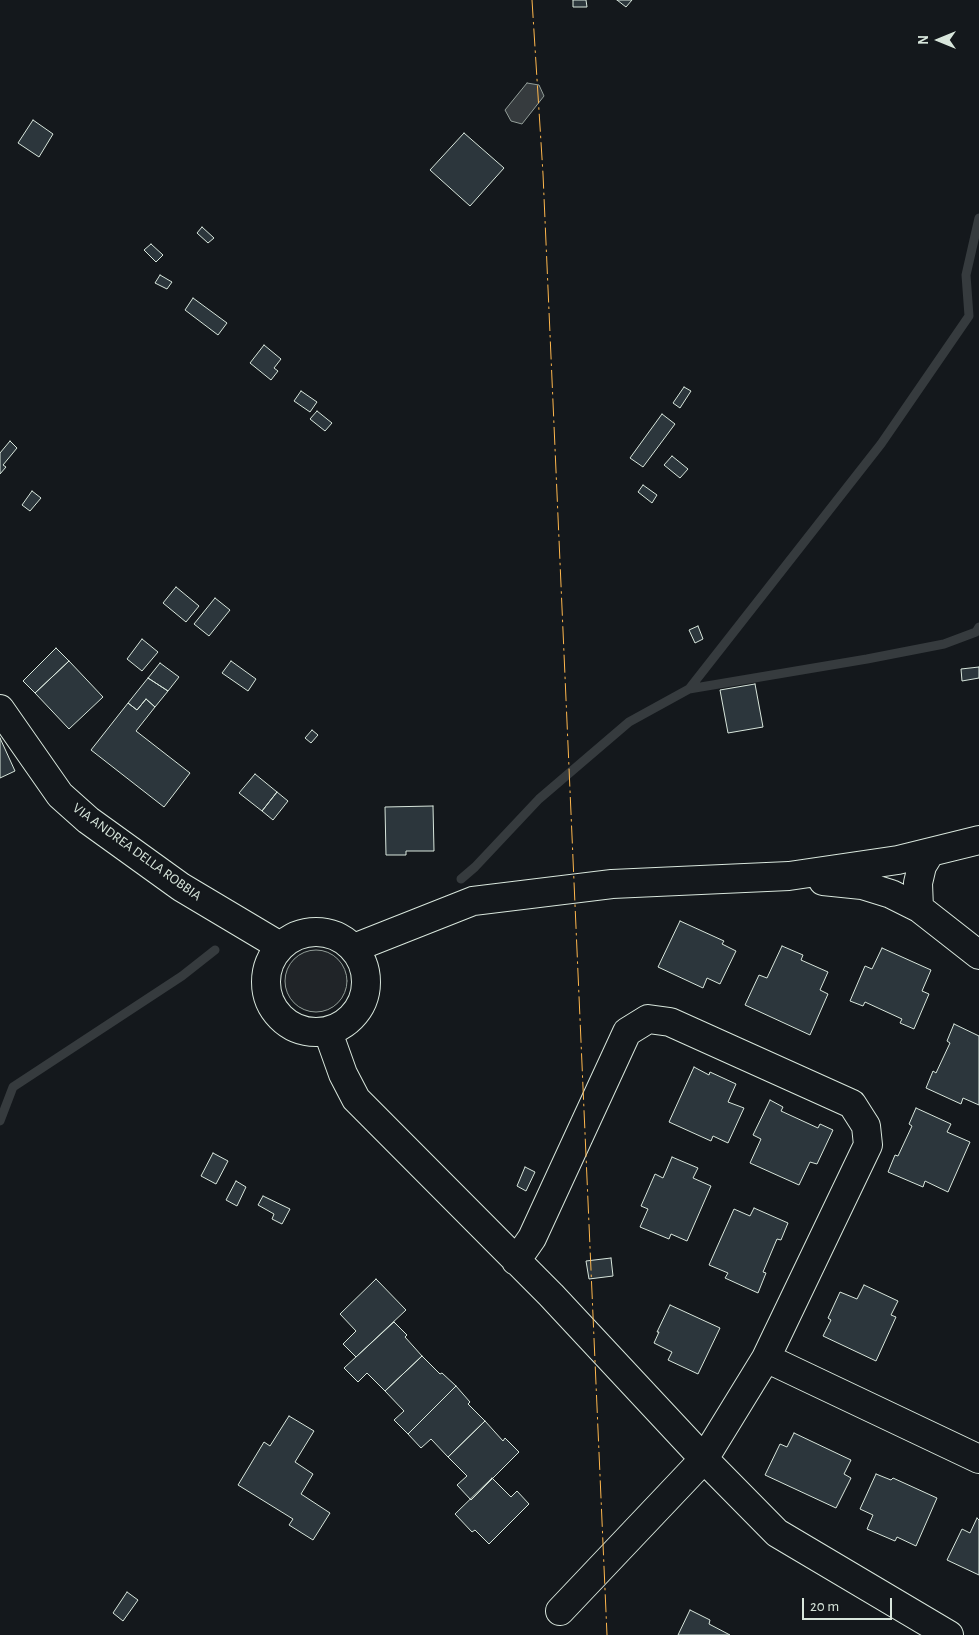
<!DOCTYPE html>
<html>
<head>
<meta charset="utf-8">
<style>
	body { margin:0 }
	#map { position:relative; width:979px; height:1635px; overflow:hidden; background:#14181c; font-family:"Alegreya Sans",sans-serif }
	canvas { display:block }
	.north { position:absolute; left:914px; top:15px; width:50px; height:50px; -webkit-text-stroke:4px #14181c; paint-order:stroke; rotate:270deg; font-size:14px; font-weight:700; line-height:20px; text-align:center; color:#d8e6dc }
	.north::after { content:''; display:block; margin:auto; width:18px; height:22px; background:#d8e6dc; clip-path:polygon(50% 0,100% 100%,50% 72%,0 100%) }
	.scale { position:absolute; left:802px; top:1598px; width:90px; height:22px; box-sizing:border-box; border:2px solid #d8e6dc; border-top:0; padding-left:6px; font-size:15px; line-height:18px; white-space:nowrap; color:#d8e6dc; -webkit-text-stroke:4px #14181c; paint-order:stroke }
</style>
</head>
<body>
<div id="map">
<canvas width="979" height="1635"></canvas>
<div class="north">N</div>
<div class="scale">20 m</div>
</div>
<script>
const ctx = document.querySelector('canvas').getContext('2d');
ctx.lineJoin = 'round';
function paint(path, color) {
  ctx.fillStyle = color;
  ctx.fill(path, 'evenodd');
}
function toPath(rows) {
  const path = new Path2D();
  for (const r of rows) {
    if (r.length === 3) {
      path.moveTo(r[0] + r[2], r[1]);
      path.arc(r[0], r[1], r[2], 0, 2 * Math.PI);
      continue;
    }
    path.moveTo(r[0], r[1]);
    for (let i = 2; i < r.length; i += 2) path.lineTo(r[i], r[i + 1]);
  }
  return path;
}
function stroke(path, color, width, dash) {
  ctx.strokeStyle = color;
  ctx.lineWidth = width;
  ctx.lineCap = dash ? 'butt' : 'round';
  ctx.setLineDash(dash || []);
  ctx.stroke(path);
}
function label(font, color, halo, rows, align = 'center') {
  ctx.font = font + ' "Alegreya Sans",sans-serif';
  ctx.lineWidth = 4;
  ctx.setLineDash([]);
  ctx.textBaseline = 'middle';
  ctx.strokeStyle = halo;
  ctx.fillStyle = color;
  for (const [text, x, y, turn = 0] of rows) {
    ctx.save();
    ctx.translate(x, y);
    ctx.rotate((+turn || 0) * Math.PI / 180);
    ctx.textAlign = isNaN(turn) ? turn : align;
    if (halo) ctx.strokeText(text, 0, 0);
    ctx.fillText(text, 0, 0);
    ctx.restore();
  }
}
const green = toPath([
	[316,981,31]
]);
paint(green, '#202428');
stroke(green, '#939e99', 1);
const water = toPath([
	[527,83,539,85,544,96,522,124,511,121,505,110,527,83]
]);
paint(water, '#363b3e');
stroke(water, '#939e99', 1);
stroke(toPath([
	[689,689,881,444,969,316,966,275,979,218],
	[461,879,475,867,539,799,629,722,689,689,867,659,944,644,976,632,979,627],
	[0,1121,13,1087,182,976,215,950]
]), '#363b3e', 9);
const building = toPath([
	[573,0,586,0,587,7,573,7,573,0],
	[617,0,632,0,626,7,617,0],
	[33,120,53,134,39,157,18,143,33,120],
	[464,133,504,168,470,206,430,170,464,133],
	[202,227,214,238,208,243,197,233,202,227],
	[151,244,163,255,156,262,144,250,151,244],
	[160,275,172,282,167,289,155,283,160,275],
	[193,298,227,323,218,335,185,310,193,298],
	[264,345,281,359,274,368,278,371,271,380,250,363,264,345],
	[684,387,691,391,680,408,673,403,684,387],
	[301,391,317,402,310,412,294,401,301,391],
	[317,411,332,423,325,431,310,419,317,411],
	[662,414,675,424,643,467,630,458,662,414],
	[10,441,17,448,3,465,6,467,0,474,0,453,10,441],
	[672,456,688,469,680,478,664,465,672,456],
	[643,485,657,495,652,503,638,492,643,485],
	[32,491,41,498,30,511,22,505,32,491],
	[176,587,199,606,186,622,163,603,176,587],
	[215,598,230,610,209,636,194,624,215,598],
	[698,626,703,639,695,643,689,630,698,626],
	[142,639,158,652,142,671,127,659,142,639],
	[56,648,69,661,35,693,23,681,56,648],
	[69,661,103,697,69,729,35,693,69,661],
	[231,661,256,679,248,691,222,673,231,661],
	[160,663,179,677,168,691,148,678,160,663],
	[979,667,979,678,962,681,961,669,979,667],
	[148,678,168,691,155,707,146,699,137,710,128,703,148,678],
	[755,684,763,727,728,733,720,690,755,684],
	[146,699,155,707,136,731,190,773,164,807,91,750,128,703,137,710,146,699],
	[312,730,318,735,311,743,305,738,312,730],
	[0,738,15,771,0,778,0,738],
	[255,774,277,792,262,811,239,793,255,774],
	[277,792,288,801,273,820,262,811,277,792],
	[433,806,434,851,406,851,406,855,386,855,385,807,433,806],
	[680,921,724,941,722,944,736,951,720,984,707,978,703,988,658,967,680,921],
	[782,946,803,955,801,960,828,972,820,990,828,994,810,1035,745,1005,759,975,767,978,782,946],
	[882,948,931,970,922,991,929,994,914,1029,900,1023,902,1019,865,1002,863,1006,850,1001,865,966,872,969,882,948],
	[954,1024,979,1036,979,1105,963,1098,961,1104,926,1088,933,1071,936,1073,950,1043,947,1041,954,1024],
	[694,1067,709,1075,710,1072,736,1084,728,1102,744,1108,728,1143,713,1136,711,1141,669,1122,694,1067],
	[770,1100,783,1107,781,1111,818,1128,820,1124,833,1130,817,1164,810,1162,799,1185,750,1163,761,1139,753,1135,770,1100],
	[916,1108,951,1124,947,1132,970,1142,948,1192,925,1181,923,1187,888,1172,895,1155,898,1156,912,1126,909,1124,916,1108],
	[213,1153,228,1161,216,1184,201,1176,213,1153],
	[672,1157,698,1168,693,1178,711,1186,687,1241,671,1234,669,1239,640,1227,648,1209,641,1206,655,1174,663,1178,672,1157],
	[525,1167,535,1172,526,1191,517,1186,525,1167],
	[236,1181,246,1187,237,1206,226,1200,236,1181],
	[263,1196,290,1209,282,1224,272,1219,274,1214,258,1205,263,1196],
	[754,1208,788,1223,781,1240,777,1239,763,1272,766,1273,758,1293,725,1278,728,1273,709,1265,734,1209,750,1216,754,1208],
	[611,1258,613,1276,589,1279,586,1261,611,1258],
	[376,1279,406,1310,356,1357,343,1344,356,1331,340,1314,376,1279],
	[864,1285,898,1301,891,1315,896,1317,876,1361,823,1336,831,1320,828,1318,840,1292,857,1299,864,1285],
	[670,1305,720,1328,698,1374,668,1360,672,1352,654,1343,659,1332,657,1332,670,1305],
	[394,1322,407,1335,405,1337,422,1356,385,1391,367,1373,358,1382,344,1368,394,1322],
	[422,1356,440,1374,442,1373,456,1386,408,1434,394,1420,404,1411,385,1391,422,1356],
	[456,1386,470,1402,468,1404,485,1421,448,1457,431,1439,421,1448,408,1434,456,1386],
	[289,1416,314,1431,295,1462,313,1474,301,1494,330,1513,313,1540,289,1525,293,1519,238,1485,264,1442,270,1446,289,1416],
	[485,1421,503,1441,505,1438,519,1452,471,1500,457,1485,467,1476,448,1457,485,1421],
	[794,1433,851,1460,844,1474,851,1478,836,1508,765,1475,780,1444,787,1447,794,1433],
	[876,1474,891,1480,893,1478,937,1498,916,1546,897,1537,895,1541,867,1529,873,1515,860,1509,876,1474],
	[492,1478,511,1497,517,1491,529,1504,489,1544,475,1530,472,1532,455,1514,492,1478],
	[977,1518,979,1520,979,1575,947,1560,962,1529,970,1533,977,1518],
	[127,1592,138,1600,123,1621,113,1613,127,1592],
	[690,1610,710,1620,709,1624,730,1635,678,1635,690,1610]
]);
paint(building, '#2c363c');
stroke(building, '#d8e6dc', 1);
const minor = toPath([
	[0,709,60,795,88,820,181,887,280,946],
	[823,881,862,885,891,894,919,908,979,955],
	[919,908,918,883,922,866,930,853],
	[316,982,50],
	[354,948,473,901,612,884,789,876,898,860,979,840],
	[328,1032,343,1074,356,1099,551,1295,704,1459,777,1533,949,1635],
	[516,1261,532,1238,627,1032,648,1019,670,1022,852,1104,866,1126,868,1145,766,1358,704,1459,560,1611],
	[766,1358,979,1459]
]);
stroke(minor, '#d8e6dc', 30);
stroke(minor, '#14181c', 28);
stroke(toPath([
	[532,0,543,174,607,1635]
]), '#ffb74d', 1, [18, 4, 2.5, 4]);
label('14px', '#d8e6dc', '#14181c', [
	["VIA ANDREA DELLA ROBBIA",137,852,36]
]);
</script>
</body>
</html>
